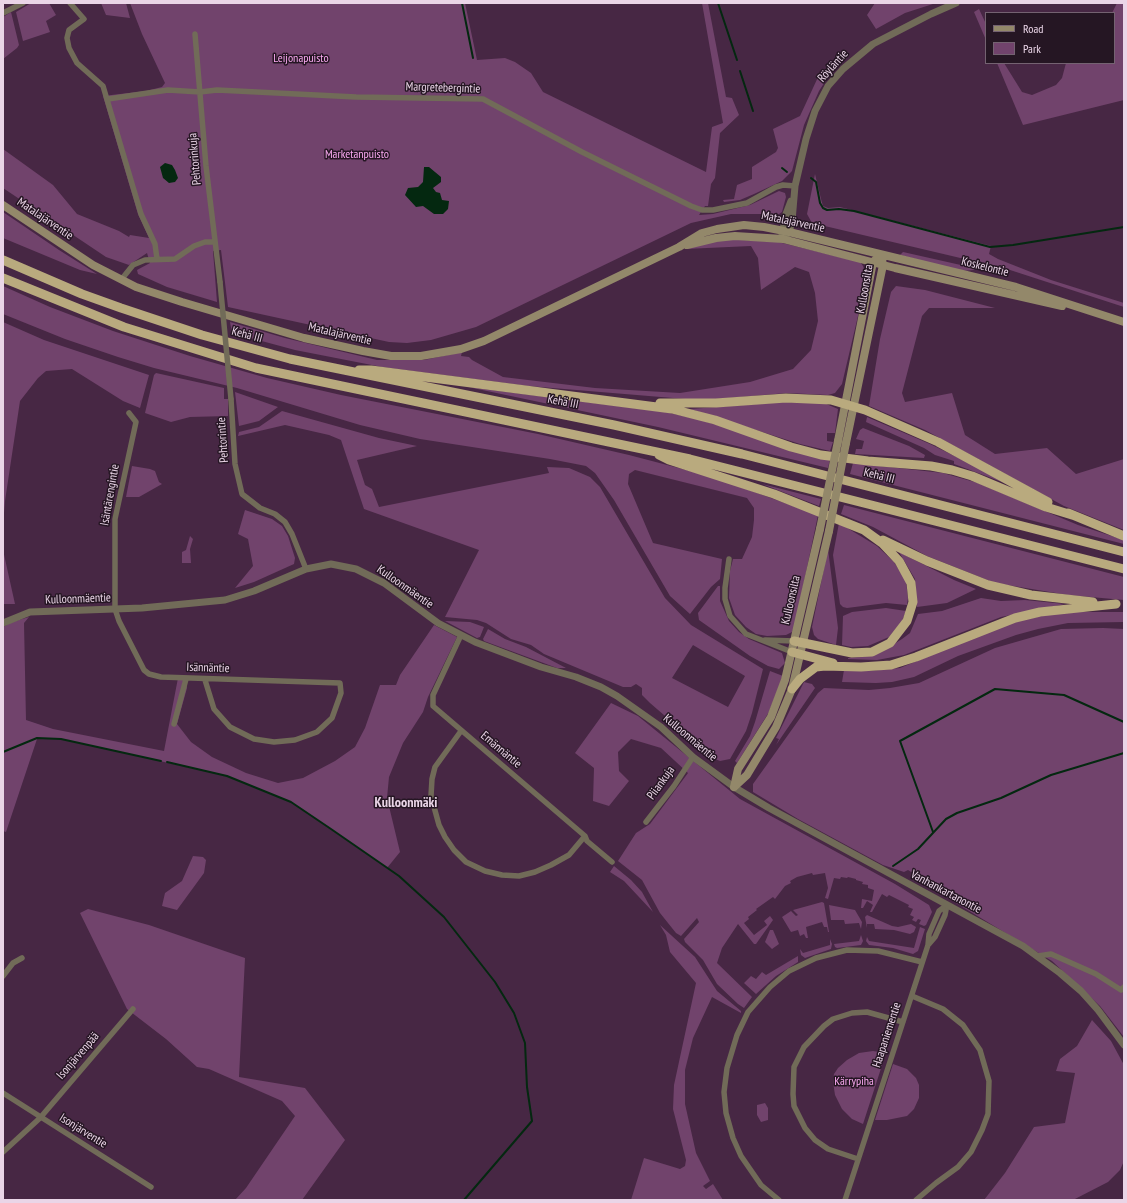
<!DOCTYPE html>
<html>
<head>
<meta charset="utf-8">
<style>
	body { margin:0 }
	#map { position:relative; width:1127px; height:1203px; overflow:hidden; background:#472744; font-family:"PT Sans Narrow",sans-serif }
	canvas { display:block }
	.frame { position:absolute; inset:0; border:4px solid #ead5e7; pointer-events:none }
	.legend { position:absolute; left:985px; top:12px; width:130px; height:52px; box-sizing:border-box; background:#251623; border:1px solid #746271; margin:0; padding:5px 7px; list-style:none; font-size:12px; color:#ead5e7 }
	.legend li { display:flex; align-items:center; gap:8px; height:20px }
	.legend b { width:20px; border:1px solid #746271 }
</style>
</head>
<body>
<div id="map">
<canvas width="1127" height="1203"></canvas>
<div class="frame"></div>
<ul class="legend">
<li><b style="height:5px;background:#93886a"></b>Road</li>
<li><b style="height:11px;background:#71436c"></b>Park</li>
</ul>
</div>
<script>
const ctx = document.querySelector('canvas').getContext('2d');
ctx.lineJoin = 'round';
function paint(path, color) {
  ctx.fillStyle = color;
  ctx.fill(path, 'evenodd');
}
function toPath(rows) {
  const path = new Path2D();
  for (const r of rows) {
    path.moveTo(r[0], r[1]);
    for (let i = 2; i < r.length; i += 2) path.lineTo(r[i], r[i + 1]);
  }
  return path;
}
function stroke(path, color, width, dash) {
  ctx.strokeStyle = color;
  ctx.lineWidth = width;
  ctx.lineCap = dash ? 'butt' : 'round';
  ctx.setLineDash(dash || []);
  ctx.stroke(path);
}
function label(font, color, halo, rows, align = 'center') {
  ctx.font = font + ' "PT Sans Narrow",sans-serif';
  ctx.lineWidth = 3;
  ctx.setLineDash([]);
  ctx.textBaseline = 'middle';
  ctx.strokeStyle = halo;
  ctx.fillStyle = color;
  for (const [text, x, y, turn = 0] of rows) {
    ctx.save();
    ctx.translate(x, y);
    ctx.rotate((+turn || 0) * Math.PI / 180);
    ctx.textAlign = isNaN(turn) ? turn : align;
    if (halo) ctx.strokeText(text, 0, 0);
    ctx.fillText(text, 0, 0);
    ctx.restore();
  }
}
paint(toPath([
	[31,3,49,3,56,15,46,21,50,32,23,41,16,12],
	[101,3,126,3,130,18,106,15],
	[130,3,465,3,477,60,505,58,515,62,531,73,543,92,706,172,712,127,723,123,702,3,708,3,726,97,732,98,739,115,720,133,715,178,711,184,708,206,705,206,699,215,713,214,750,205,779,191,785,193,786,197,782,212,779,214,731,214,691,223,476,327,431,340,407,343,389,342,228,307,221,250,213,251,217,302,167,287,138,274,137,270,150,263,147,253,129,265,106,257,3,188,3,149,53,185,77,214,119,231,129,237,130,235,149,238,138,214,103,96,146,91,162,87,165,83,142,34],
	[875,3,936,3,905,13,876,29,867,15],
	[1117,3,1124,3,1124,100,1023,125,997,63,1004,63,1022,92,1032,95,1056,85,1062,78,1066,63,1114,63,1114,13,1112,13],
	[979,9,986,24,986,40,974,12],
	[11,12,19,45,17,48,3,59,3,17],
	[824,70,827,73,828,77,819,91,804,125,792,171,782,181,754,194,740,200,724,202,723,200,734,199,737,185,752,179,752,167,776,152,778,148,773,129,800,116,819,75],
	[815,174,821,199,823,206,828,208,840,207,991,246,989,254,998,259,1051,280,1124,303,1124,307,1007,269,812,223,807,214],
	[3,212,59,250,97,274,80,270,3,238],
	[723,239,778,242,860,262,863,266,865,271,865,286,842,384,835,393,828,395,787,393,717,399,685,399,528,386,382,367,295,350,232,333,230,322,285,338,377,360,424,360,462,352,461,356,469,357,472,360,503,377,595,388,680,393,750,382,793,369,811,350,818,321,815,293,809,272,795,267,761,290,758,258,751,246,685,249],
	[903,252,974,268,974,270,961,271,900,255],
	[3,286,50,307,113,331,190,356,267,378,341,395,538,434,629,455,713,477,818,515,795,625,792,632,786,635,767,636,756,634,746,627,735,615,729,598,730,571,733,559,742,559,752,537,754,520,754,508,747,498,635,470,629,474,628,484,653,543,722,559,720,579,711,587,690,614,670,596,614,500,595,473,586,466,550,459,420,439,360,425,237,388,154,368,118,357,65,339,3,314],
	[896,286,925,290,995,308,929,308,922,316,902,393,905,402,952,393,965,435,995,454,1047,448,1076,474,1124,459,1124,530,1064,506,925,430,869,406,880,339,891,292],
	[3,322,44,340,149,375,140,408,123,401,72,369,46,371,38,378,20,401,5,501,3,525],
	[156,373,224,388,224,399,228,399,228,416,190,417,171,422,145,413,154,375],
	[468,387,665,412,697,419,830,459,828,468,658,427],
	[235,392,278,407,259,421,239,426],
	[783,402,824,403,838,409,835,433,827,433,827,441,833,442,830,451,800,444,690,409],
	[282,411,379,438,417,446,357,460,365,485,372,489,379,507,549,473,547,467,569,468,590,477,600,487,665,598,691,625,763,669,752,713,746,731,730,759,720,761,715,759,650,703,642,695,642,688,636,684,631,687,623,687,544,654,531,645,511,639,486,623,477,620,445,617,479,550,364,509,341,440,329,435,285,425,238,436,239,432,259,427],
	[693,645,745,676,728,707,672,678],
	[867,417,930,444,971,464,1002,482,954,464,954,461,935,455,924,448,866,422],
	[863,428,909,446,925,455,924,458,855,454,856,449,862,449,864,441,856,439,860,430],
	[853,463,943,473,978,483,1078,525,1124,540,1124,544,850,474],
	[132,466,150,469,155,471,159,482,162,484,139,497,126,497],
	[762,484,821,499,819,506],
	[844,505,1124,577,1124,600,1068,595,995,583,927,556,873,527,841,514],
	[245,510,272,519,282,526,288,536,295,558,294,564,254,582,235,588,253,566,248,539,238,534],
	[839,523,877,546,894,562,906,581,908,598,907,605,886,603,847,608,843,607,840,604,833,555],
	[190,536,193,539,190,549,191,563,182,563,182,552,186,550],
	[828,549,838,628,836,645,818,639,814,635,812,627],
	[3,550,15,604,3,604],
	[899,552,954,580,976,589,947,603,917,607,915,579],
	[718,586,720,586,720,601,729,621,739,632,749,639,782,653,785,663,779,669,768,666,750,656,699,620,698,613],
	[981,598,1001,601,1025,600,1065,604,1001,617,904,655,877,660,848,659,848,658,862,657,886,649,902,639,910,633,918,614,942,611],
	[886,608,906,611,902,621,889,637,868,646,851,647,842,645,843,616,852,612],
	[1076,612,1124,612,1124,622,1068,623,1038,629,1016,635,958,656,914,677,892,682,876,683,842,682,844,670,870,671,900,668,1012,622,1047,615],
	[29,617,24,623,26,720,53,729,164,751,178,678,186,679,187,688,177,724,191,742,212,757,246,773,278,783,303,778,335,761,355,747,365,728,380,685,396,685,400,675,434,625,457,637,428,697,423,712,403,743,389,777,387,798,400,852,387,868,291,802,227,776,61,739,37,739,6,832,3,831,3,627,12,622],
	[445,621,470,622,484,627,480,637,477,638],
	[1103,628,1124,629,1124,1037,1100,1006,1052,961,946,897,940,891,921,878,908,870,904,872,883,865,798,819,753,792,753,784,818,693,824,688,869,690,890,688,919,683,995,648,1061,629],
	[488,629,505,639,526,647,566,668,557,668,484,641,483,639],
	[770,671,783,676,769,712,737,763,735,761,750,736,755,722],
	[804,682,812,684,815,688,776,745,779,739,776,738],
	[611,703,638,716,740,799,895,884,929,905,932,912,926,925,924,926,919,924,921,920,918,919,916,922,912,920,914,917,910,915,913,909,908,907,909,905,889,895,887,897,882,894,872,912,870,912,873,905,867,901,863,908,861,908,862,899,872,901,874,890,868,888,868,885,862,884,863,882,856,880,856,879,848,877,847,878,841,877,840,879,834,878,828,899,825,898,828,888,825,873,813,875,812,873,797,877,790,881,791,883,785,886,775,899,773,897,756,909,757,910,748,917,749,919,744,923,754,935,767,925,764,921,770,916,773,920,756,944,754,944,738,924,722,948,717,963,752,997,744,1008,738,1004,717,984,703,960,685,942,684,939,699,922,697,918,681,936,676,933,660,913,642,880,618,861,636,833,650,824,688,773,661,748,631,739,618,752,619,771,629,781,609,806,593,801,594,768,575,753],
	[193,856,203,857,206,860,204,873,177,910,162,906,165,893,182,881],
	[614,866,631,880,642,892,653,912,624,881,610,872],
	[822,902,824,903,829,932,828,932,827,927,824,927,822,922,806,927,808,938,806,938,804,934,800,936,798,930,791,932,782,917,791,911,796,916,798,915,793,910],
	[829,905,855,910,862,922,861,929,859,923,845,924,844,920,831,920],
	[88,909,149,925,245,958,239,1077,305,1088,345,1140,302,1200,235,1200,246,1188,295,1116,282,1101,209,1069,197,1067,166,1039,127,1009,80,913],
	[867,915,892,926,898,927,911,924,916,927,914,932,910,934,894,930,875,929,874,924,867,924,867,928,865,917],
	[660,925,695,957,717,991,741,1011,741,1013,712,997,693,1038,685,1070,685,1104,696,1153,710,1181,703,1186,706,1189,713,1184,723,1200,631,1200,644,1158,680,1169,685,1166,686,1160,673,1109,674,1085,696,983,670,952,666,935],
	[920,927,925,929,918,951,913,954,893,948,869,945,866,941,867,937,869,941,914,948],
	[770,930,773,930,779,944,772,949,765,942],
	[861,935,863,941,861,945,837,948,835,947,834,944,859,941],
	[830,939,832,944,831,949,805,958,801,955,800,949,803,953,830,945],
	[798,956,798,962,776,976,756,994,744,983,751,976,756,979,762,972,766,975],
	[1092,1020,1111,1041,1124,1065,1124,1161,1120,1170,1108,1182,1073,1200,984,1200,1005,1173,1034,1127,1065,1123,1075,1073,1056,1071,1060,1059,1077,1046],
	[873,1051,886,1053,863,1124,852,1119,842,1109,835,1095,833,1082,834,1074,838,1068,847,1060,859,1053],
	[893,1064,907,1069,916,1078,919,1085,919,1098,914,1109,907,1116,887,1120,875,1120],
	[765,1103,768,1108,768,1120,761,1122,757,1115,757,1105]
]), '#71436c');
paint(toPath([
	[165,163,172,165,175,170,178,178,175,182,169,183,163,178,160,167],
	[424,167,429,167,441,177,441,182,433,188,436,192,440,193,442,200,449,201,448,209,443,214,434,214,423,206,416,207,405,195,408,188,418,187,423,182]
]), '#042810');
stroke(toPath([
	[462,3,473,58],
	[718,3,737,60],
	[740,71,753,111],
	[782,168,787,172],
	[811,178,816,182,820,203,823,208,827,210,839,209,854,211,990,247,1013,245,1124,227],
	[3,752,37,738,61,739,161,761],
	[167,762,227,776,291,802,331,829,399,876,444,917,495,982,514,1013,525,1043,527,1087,532,1121,464,1200],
	[933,832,900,741,995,689,1064,695,1124,722],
	[893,866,918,849,946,819,957,813,1001,798,1051,775,1124,753]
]), '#042810', 2);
stroke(toPath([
	[70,3,84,19,69,30,67,38,69,48,77,63,103,86,141,214,155,244,157,259],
	[3,13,23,3],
	[195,34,206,166,220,282],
	[108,99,168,90,200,92,217,90,356,97,483,99,582,152,691,206,702,210,713,210,747,203,776,187,783,185,795,186],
	[121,280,133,265,145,260,175,259,194,246,205,242,214,242],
	[231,399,235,464,242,494,260,508,275,514,285,522,292,534,306,569],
	[129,413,136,422,115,519,115,609,119,621,144,670,149,674,161,677,340,683,341,693,332,718,317,732,295,740,274,742,254,739,230,727,214,709,205,680],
	[729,559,725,588,725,599,730,616,746,634,792,652],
	[461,635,433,695,433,706,585,836,587,841,612,862],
	[765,640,794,641],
	[174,724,186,679],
	[461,731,435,767,432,779,431,796,439,825,445,837,454,850,466,862,485,871,502,875,519,876,535,872,551,865,569,855,585,836],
	[646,822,674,786,693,757],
	[929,944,935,937,945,915,947,905],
	[1038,956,1051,954,1096,974,1121,990,1124,987],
	[3,976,13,963,22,958],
	[912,996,943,1009,963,1025,980,1050,989,1081,988,1114,982,1130,971,1152,958,1167,936,1183,916,1200],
	[3,1093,151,1187],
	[3,1152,40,1118,133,1009],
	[858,1159,828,1149,815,1140,805,1128,794,1106,793,1094,794,1067,804,1047,824,1026,833,1019,852,1013,867,1012,903,1022],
	[779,1200,761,1185,741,1156,733,1138,726,1113,724,1092,727,1068,737,1035,748,1012,770,987,789,971,816,958,847,950,878,951,922,962],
	[845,1200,928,945,929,934,939,911,947,905]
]), '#716b58', 5.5);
stroke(toPath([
	[782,235,786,214,791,201],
	[785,236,789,232,792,221,795,186,806,139,815,111,828,86,843,69,873,44,931,14,956,3],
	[3,623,30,612,142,608,225,600,254,591,306,569,331,564,356,569,384,583,438,623,475,642,541,667,576,677,601,687,617,696,661,727,693,757,734,787,769,808,1023,946,1060,973,1081,991,1098,1010,1124,1045]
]), '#716b58', 7);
stroke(toPath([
	[3,205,93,265,136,287,182,302,304,338,363,351,391,356,421,356,461,349,484,341,679,247,702,233,717,229,744,225,764,227,789,232,1016,287,1124,322],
	[687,245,716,238,735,236,783,239,895,268,1062,306],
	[838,441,873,262,876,259],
	[846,443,883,265,882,259],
	[734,787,747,775,776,727,792,689,829,531],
	[734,787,738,769,771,717,785,680,820,529]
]), '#93886a', 8);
stroke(toPath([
	[3,260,82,294,121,308,202,335,290,359,614,425,742,454,1124,552],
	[3,278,124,327,256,368,690,459,1124,569],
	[359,370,371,370,672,409,715,420,791,447,821,455,868,461,931,466,952,470,972,476,1046,507,1072,515],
	[660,403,716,403,786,398,831,400,865,410,938,442,1048,502],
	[659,455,669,460,774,494,864,530,882,543,899,561,911,583,913,602,907,621,890,643,872,652,852,653,794,641],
	[1068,513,1124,536],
	[883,540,927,561,988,585,1031,595,1093,602],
	[792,652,833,663],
	[792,689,800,679,816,667,825,666,861,667,891,665,916,657,1015,618,1040,612,1116,604]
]), '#b9aa7e', 9);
stroke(toPath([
	[220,282,231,399]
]), '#716b58', 5.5);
stroke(toPath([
	[820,529,838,441],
	[829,531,846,443]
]), '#93886a', 8);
label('12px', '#faa9f1', '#251623', [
	["Leijonapuisto",301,59],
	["Marketanpuisto",357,155],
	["Kärrypiha",854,1082]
]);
label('12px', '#ead5e7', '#251623', [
	["Röyläntie",833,66,-48],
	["Margretebergintie",443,88,2],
	["Pehtorinkuja",195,159,-95],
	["Matalajärventie",45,219,34],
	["Matalajärventie",793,222,12],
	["Koskelontie",985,267,14],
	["Kulloonsilta",865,289,-80],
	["Matalajärventie",340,334,13],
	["Kehä III",247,335,15],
	["Kehä III",563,402,11],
	["Pehtorintie",223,440,-94],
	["Kehä III",879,476,14],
	["Isäntärengintie",110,495,-80],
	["Kulloonmäentie",405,587,35],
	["Kulloonmäentie",78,599,-2],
	["Kulloonsilta",791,600,-77],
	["Isännäntie",208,668,2],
	["Kulloonmäentie",690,738,40],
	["Emännäntie",501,750,40],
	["Piiankuja",661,783,-54],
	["Vanhankartanontie",946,892,28],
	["Haapaniementie",887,1035,-72],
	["Isonjärvenpää",78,1056,-49],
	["Isonjärventie",83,1131,32]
]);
label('bold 14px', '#ead5e7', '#251623', [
	["Kulloonmäki",406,803]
]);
</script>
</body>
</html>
